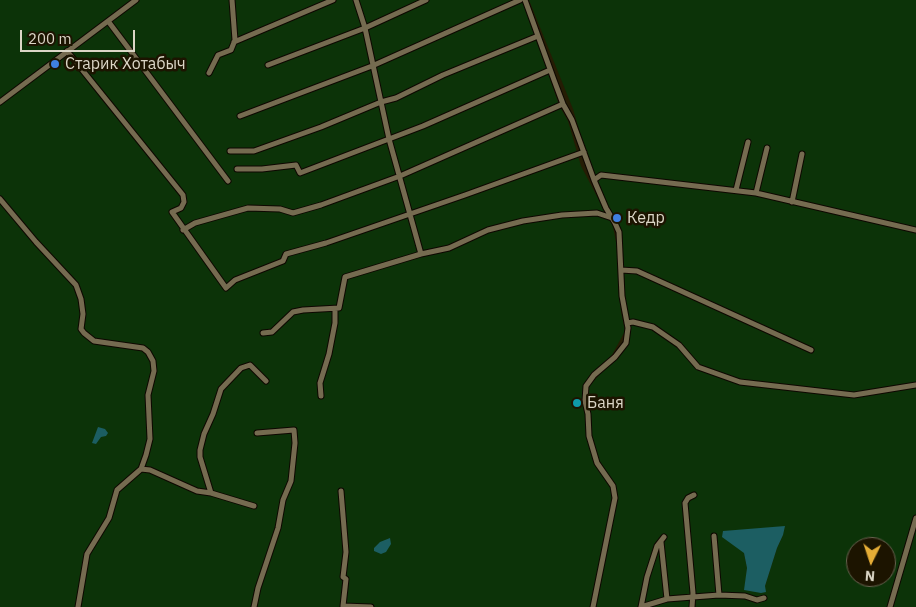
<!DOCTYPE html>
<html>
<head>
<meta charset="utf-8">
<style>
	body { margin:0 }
	#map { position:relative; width:916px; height:607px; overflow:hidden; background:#251d04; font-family:"IBM Plex Sans",sans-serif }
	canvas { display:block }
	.north { position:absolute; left:846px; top:537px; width:50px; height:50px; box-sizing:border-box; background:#1c1400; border:1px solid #68624f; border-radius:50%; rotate:184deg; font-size:14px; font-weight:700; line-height:20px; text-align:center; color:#dbd6c6 }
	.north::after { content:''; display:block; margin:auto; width:18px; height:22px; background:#e5ad36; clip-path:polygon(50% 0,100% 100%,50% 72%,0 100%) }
	.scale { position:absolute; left:20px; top:30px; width:115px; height:22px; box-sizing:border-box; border:2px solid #dbd6c6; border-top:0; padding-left:6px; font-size:15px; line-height:18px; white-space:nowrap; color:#dbd6c6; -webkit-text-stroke:4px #1c1400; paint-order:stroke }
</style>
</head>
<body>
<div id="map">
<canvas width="916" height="607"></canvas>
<div class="north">N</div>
<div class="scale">200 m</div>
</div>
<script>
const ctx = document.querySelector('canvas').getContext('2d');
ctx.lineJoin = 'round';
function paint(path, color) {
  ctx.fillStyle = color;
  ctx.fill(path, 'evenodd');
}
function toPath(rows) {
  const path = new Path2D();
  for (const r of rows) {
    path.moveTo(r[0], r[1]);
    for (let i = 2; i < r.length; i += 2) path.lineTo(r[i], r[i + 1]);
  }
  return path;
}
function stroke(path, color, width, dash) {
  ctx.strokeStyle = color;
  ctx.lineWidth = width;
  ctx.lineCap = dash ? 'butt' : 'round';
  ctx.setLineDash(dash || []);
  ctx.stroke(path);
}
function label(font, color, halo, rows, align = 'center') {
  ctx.font = font + ' "IBM Plex Sans",sans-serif';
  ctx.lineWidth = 5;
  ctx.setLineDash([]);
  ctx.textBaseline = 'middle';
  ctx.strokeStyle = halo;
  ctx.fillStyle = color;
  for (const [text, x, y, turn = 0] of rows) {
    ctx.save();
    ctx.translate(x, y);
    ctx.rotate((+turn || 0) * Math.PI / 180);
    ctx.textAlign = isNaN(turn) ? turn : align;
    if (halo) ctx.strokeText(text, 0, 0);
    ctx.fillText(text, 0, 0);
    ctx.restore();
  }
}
paint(toPath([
	[0,0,523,0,559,105,568,121,581,166,602,206,606,205,589,164,573,109,529,0,916,0,916,607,0,607],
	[617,224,619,227,623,253,624,307,631,328,628,345,617,358,612,355,625,331,621,312,618,284,618,252,613,227],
	[598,369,603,371,588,387,587,401,591,415,592,436,599,459,595,463,585,384,592,373],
	[783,535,777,548,765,586,745,590,747,568,744,553],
	[856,547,886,547,886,577,856,577]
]), '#0c3308');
paint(toPath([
	[98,427,105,429,108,433,106,436,101,437,96,444,92,443],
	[785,526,783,535,777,548,765,586,766,592,761,593,744,590,747,568,744,553,722,537,723,531],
	[390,538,391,544,386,552,381,554,374,551,374,548,380,542]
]), '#1c5e62');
const minor = toPath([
	[356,0,365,28,389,139,421,254],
	[525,0,554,80,563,104,572,120,594,180,606,208,615,223,619,232,622,296,628,328,626,343,615,357,594,375,586,386,585,401,588,414,589,436,597,463,613,486,615,498,593,607],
	[108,21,228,181],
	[234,42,333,0],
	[67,51,183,195,184,202,181,208,172,212,226,288,235,280,283,261,286,254,326,243,465,195,584,152],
	[268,65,365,28,426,0],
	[209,73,218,55,231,50,235,40,232,0],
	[0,102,136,0],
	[240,116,372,66,520,0],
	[230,151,254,151,321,127,381,102,396,98,443,75,538,36],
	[237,169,262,169,296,165,300,173,423,126,550,70],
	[594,180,601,175,756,193,916,230],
	[736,190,748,142],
	[756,193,767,148],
	[0,199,36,242,76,285,81,299,83,314,81,329,84,333,94,341,143,348,148,352,153,361,154,371,148,395,150,439,146,455,141,469,117,490,109,518,87,554,78,607],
	[792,202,802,154],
	[183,230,195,223,248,208,280,209,293,213,321,205,400,176,563,104],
	[621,270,637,271,811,350],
	[627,323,633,322,653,327,679,345,698,367,740,382,854,395,916,385],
	[263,333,272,332,293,312,303,310,339,308,345,277,421,254,449,248,488,230,523,221,562,215,597,213,612,218],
	[321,396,320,383,329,354,335,323,335,309],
	[141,469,150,470,197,491,211,493,254,506],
	[341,491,346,552,343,577,346,579,343,606,371,607],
	[211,493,200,457,200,450,204,434,213,414,221,389,241,368,250,365,266,381],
	[714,536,719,595],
	[661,542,667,599],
	[254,607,258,588,278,528,283,500,291,481,295,443,294,430,257,433],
	[641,607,667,599,719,595,745,596,757,600,764,598],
	[641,607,647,577,657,546,664,537],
	[692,607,693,593,685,503,688,498,694,495],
	[890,607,916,518]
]);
stroke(minor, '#0e0700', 7);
stroke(minor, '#756b50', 5);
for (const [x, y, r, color] of [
	[55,64,5,"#3f7fe0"],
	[617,218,5,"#3f7fe0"],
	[577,403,5,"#0f9aa8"]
]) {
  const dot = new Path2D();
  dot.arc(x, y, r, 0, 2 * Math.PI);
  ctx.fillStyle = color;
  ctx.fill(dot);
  stroke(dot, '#1c1400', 2);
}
label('16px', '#dbd6c6', '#1c1400', [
	["Старик Хотабыч",65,64],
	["Кедр",627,218],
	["Баня",587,403]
], 'left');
</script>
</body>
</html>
